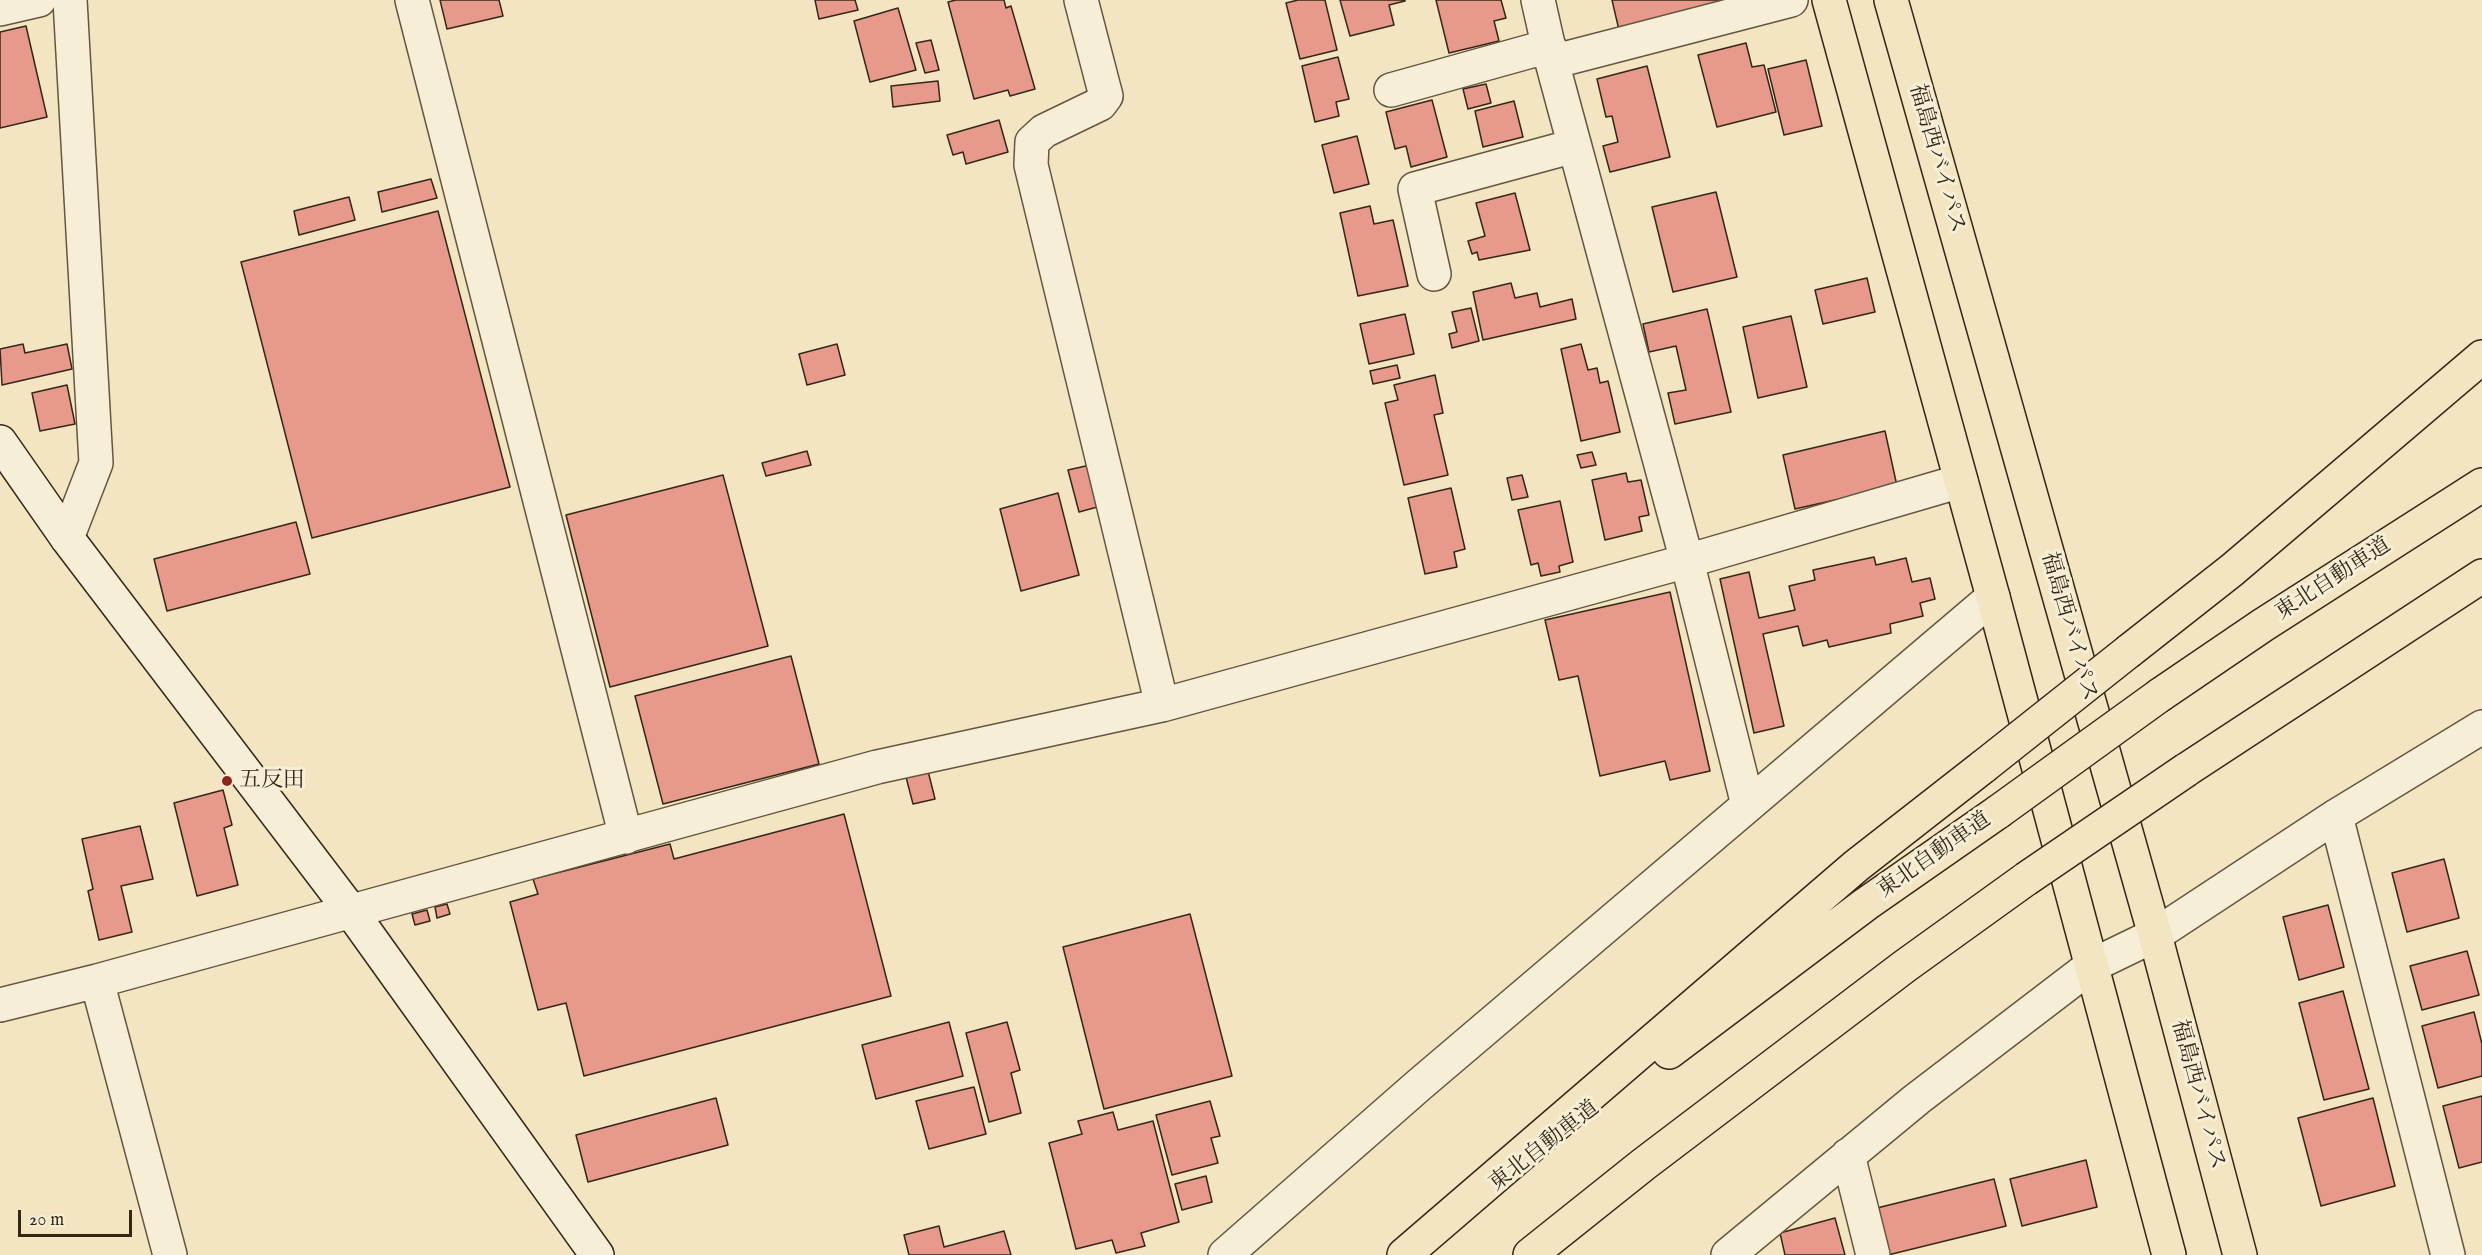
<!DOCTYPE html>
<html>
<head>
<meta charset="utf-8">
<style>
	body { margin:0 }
	#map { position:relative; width:2482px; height:1255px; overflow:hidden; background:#f3e5c1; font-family:"IM FELL English",serif }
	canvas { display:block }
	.scale { position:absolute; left:18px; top:1210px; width:114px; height:27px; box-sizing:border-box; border:3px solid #352715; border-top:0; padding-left:8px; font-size:18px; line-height:21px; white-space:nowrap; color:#352715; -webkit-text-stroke:4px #f7eed7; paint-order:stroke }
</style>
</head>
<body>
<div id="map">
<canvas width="2482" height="1255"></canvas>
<div class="scale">20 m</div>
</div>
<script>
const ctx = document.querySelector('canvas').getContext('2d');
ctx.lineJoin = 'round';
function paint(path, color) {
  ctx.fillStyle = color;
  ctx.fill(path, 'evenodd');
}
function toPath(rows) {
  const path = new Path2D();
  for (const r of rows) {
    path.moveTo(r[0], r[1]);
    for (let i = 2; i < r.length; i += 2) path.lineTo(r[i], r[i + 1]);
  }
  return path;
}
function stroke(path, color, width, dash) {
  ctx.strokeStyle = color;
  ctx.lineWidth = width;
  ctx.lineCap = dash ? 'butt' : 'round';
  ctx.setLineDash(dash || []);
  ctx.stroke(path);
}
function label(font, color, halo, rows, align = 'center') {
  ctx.font = font + ' "IM FELL English","Noto Serif JP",serif';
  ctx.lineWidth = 6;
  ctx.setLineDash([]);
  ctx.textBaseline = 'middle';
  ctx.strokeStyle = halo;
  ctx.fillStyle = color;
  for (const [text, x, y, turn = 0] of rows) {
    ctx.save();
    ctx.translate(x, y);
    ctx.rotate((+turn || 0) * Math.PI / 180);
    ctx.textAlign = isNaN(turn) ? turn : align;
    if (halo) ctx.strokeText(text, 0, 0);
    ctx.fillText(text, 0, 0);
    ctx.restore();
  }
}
const building = toPath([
	[440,0,499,0,503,16,447,29,440,0],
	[815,0,855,0,858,10,819,19,815,0],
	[956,0,1004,0,1006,8,1011,6,1035,89,1010,96,1008,90,974,99,948,2,956,0],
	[1298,0,1325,0,1337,50,1300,59,1286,3,1298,0],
	[1340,0,1405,0,1405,1,1389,5,1394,25,1350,36,1340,0],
	[1436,0,1501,0,1506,18,1494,21,1499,41,1449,53,1436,0],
	[1612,0,1743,0,1619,30,1612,0],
	[898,8,916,70,870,82,854,21,898,8],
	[26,26,47,117,0,128,0,32,26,26],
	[931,40,939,70,925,73,916,43,931,40],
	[1746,43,1752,67,1764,65,1776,112,1717,127,1698,55,1746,43],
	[1338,57,1349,99,1336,102,1339,116,1315,122,1302,66,1338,57],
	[1806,60,1822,126,1784,135,1768,69,1806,60],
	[1647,66,1670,157,1610,172,1603,146,1618,142,1612,116,1606,117,1597,79,1647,66],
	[938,81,940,101,893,107,891,86,938,81],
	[1486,84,1491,103,1468,109,1463,89,1486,84],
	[1432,100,1447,157,1411,167,1406,146,1395,149,1386,112,1432,100],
	[1514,101,1523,137,1483,147,1475,111,1514,101],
	[999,120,1008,152,966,164,963,152,953,155,947,135,999,120],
	[1357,136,1369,184,1334,193,1322,145,1357,136],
	[431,179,437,198,382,212,378,192,431,179],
	[1716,192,1737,277,1673,292,1652,207,1716,192],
	[1515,193,1530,250,1479,260,1477,252,1472,254,1468,241,1485,236,1476,203,1515,193],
	[349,197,355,220,299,235,294,211,349,197],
	[1370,206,1374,224,1393,220,1408,286,1358,296,1340,213,1370,206],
	[438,211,510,487,312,538,241,262,438,211],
	[1867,278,1875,312,1823,324,1815,290,1867,278],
	[1511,283,1515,298,1537,293,1540,307,1572,299,1576,319,1483,340,1473,292,1511,283],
	[1471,308,1479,341,1452,348,1449,334,1457,332,1452,312,1471,308],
	[1707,309,1731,412,1675,424,1668,393,1686,390,1676,346,1649,352,1643,324,1707,309],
	[1405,314,1414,354,1369,364,1360,324,1405,314],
	[1791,316,1807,387,1758,398,1743,327,1791,316],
	[23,344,25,353,67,344,72,369,2,385,0,349,23,344],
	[837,344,845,375,807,385,799,354,837,344],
	[1581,344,1588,370,1597,368,1600,383,1608,381,1620,432,1581,441,1561,349,1581,344],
	[1397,365,1400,378,1373,384,1370,371,1397,365],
	[1435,375,1443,413,1434,415,1448,475,1404,485,1385,403,1398,400,1394,385,1435,375],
	[67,385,75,424,40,431,32,393,67,385],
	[1885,431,1897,486,1795,509,1783,455,1885,431],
	[807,451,811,465,766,476,762,463,807,451],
	[1592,452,1596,465,1581,468,1577,455,1592,452],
	[1090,465,1101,506,1079,512,1068,470,1090,465],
	[1626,473,1628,482,1641,480,1649,515,1639,517,1642,531,1605,540,1592,480,1626,473],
	[723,475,768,646,610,687,566,515,723,475],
	[1522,475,1528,497,1512,500,1507,478,1522,475],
	[1451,488,1465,549,1454,552,1457,567,1425,574,1408,498,1451,488],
	[1058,493,1079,575,1021,591,1000,509,1058,493],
	[1560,501,1573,562,1559,566,1560,572,1541,576,1538,563,1531,565,1518,510,1560,501],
	[296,522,310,574,167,611,154,559,296,522],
	[1874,557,1876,565,1906,558,1912,582,1930,578,1935,599,1920,603,1923,616,1890,624,1891,633,1829,647,1827,640,1803,646,1798,626,1763,634,1784,726,1754,733,1720,579,1749,572,1759,618,1795,610,1789,586,1815,580,1813,570,1874,557],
	[1670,592,1710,771,1670,780,1665,761,1600,776,1578,676,1559,680,1545,620,1670,592],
	[791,656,819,764,663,804,635,696,791,656],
	[928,771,935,799,913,804,906,777,928,771],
	[223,790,232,825,224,828,238,885,197,896,174,803,223,790],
	[844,814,891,996,584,1076,566,1003,538,1010,510,902,538,894,533,879,670,844,674,859,844,814],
	[140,826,153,879,121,886,132,932,99,940,88,891,93,889,82,839,140,826],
	[2444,859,2459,918,2407,932,2392,873,2444,859],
	[447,904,450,914,437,918,435,907,447,904],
	[2328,905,2344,967,2299,980,2283,917,2328,905],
	[427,910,430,921,415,925,412,914,427,910],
	[1190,914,1232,1076,1104,1109,1063,947,1190,914],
	[2467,951,2479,995,2422,1010,2410,966,2467,951],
	[2343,991,2369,1089,2324,1100,2299,1003,2343,991],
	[2474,1012,2482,1044,2482,1076,2438,1088,2422,1026,2474,1012],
	[949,1022,963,1076,876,1099,862,1045,949,1022],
	[1007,1022,1020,1070,1011,1073,1021,1113,989,1122,966,1033,1007,1022],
	[974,1087,986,1134,929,1149,916,1101,974,1087],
	[2482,1096,2482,1162,2459,1168,2443,1106,2482,1096],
	[716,1098,728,1145,588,1182,576,1135,716,1098],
	[2373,1098,2395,1186,2321,1206,2298,1118,2373,1098],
	[1210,1101,1220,1136,1211,1138,1218,1163,1172,1175,1156,1115,1210,1101],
	[1113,1112,1118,1130,1153,1121,1179,1222,1141,1233,1145,1246,1116,1253,1112,1240,1076,1249,1049,1143,1082,1134,1078,1121,1113,1112],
	[2086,1160,2097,1207,2022,1226,2010,1179,2086,1160],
	[1206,1176,1212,1202,1182,1210,1175,1184,1206,1176],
	[1994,1179,2006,1226,1888,1255,1877,1208,1994,1179],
	[1835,1218,1845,1255,1785,1255,1780,1233,1835,1218],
	[939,1226,944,1247,1004,1231,1011,1255,909,1255,904,1235,939,1226]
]);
paint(building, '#e79a8b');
stroke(building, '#352715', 1.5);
const street = toPath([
	[412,0,626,837],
	[1081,0,1106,96,1100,104,1044,131,1032,142,1031,165,1162,705],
	[1538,0,1552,62,1687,561,1748,805],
	[0,9,39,0],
	[1552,62,1791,0],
	[1391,90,1549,46],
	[1434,274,1415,189,1574,146],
	[67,538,96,463,70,0],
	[2336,816,2448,1255],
	[97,981,170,1255],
	[0,1005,97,981,877,767,1162,705,1687,561,1961,481],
	[1848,1155,1873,1255],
	[1225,1255,1419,1085,1993,597],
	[1728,1255,1917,1099,2091,966,2155,935,2336,816,2482,727]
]);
const secondary = toPath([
	[0,442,67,538,350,910,597,1255]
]);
const highway = toPath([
	[1829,0,1993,597,2169,1255],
	[1891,0,2155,935,2240,1255],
	[2129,651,2232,570,2482,357],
	[2160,695,2263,625,2482,485],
	[2186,770,2482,576],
	[1669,1052,1866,904,1998,812],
	[1404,1255,1856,866,1984,766],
	[1530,1255,1644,1164,1905,966,2026,879]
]);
stroke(street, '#645640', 36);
stroke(secondary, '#352715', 36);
stroke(highway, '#352715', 36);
stroke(street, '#f7eed7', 33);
stroke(secondary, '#f7eed7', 33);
stroke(highway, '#f3e5c1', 33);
const highwayBridge = toPath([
	[1984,766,2129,651],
	[1998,812,2160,695],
	[2026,879,2186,770]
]);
stroke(highwayBridge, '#352715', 36, []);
stroke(highwayBridge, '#f3e5c1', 33);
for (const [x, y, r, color] of [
	[227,781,6,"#8f2418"]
]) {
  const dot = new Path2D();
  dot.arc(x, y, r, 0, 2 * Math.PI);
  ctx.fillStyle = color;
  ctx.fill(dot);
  stroke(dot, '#f7eed7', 2);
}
label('22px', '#352715', '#f7eed7', [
	["福島西バイパス",1936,159,74],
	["東北自動車道",2334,580,-33],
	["福島西バイパス",2068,627,74],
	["東北自動車道",1935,856,-35],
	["福島西バイパス",2197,1095,75],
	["東北自動車道",1545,1147,-38]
]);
label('22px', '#352715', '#f7eed7', [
	["五反田",239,781]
], 'left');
</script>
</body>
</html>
